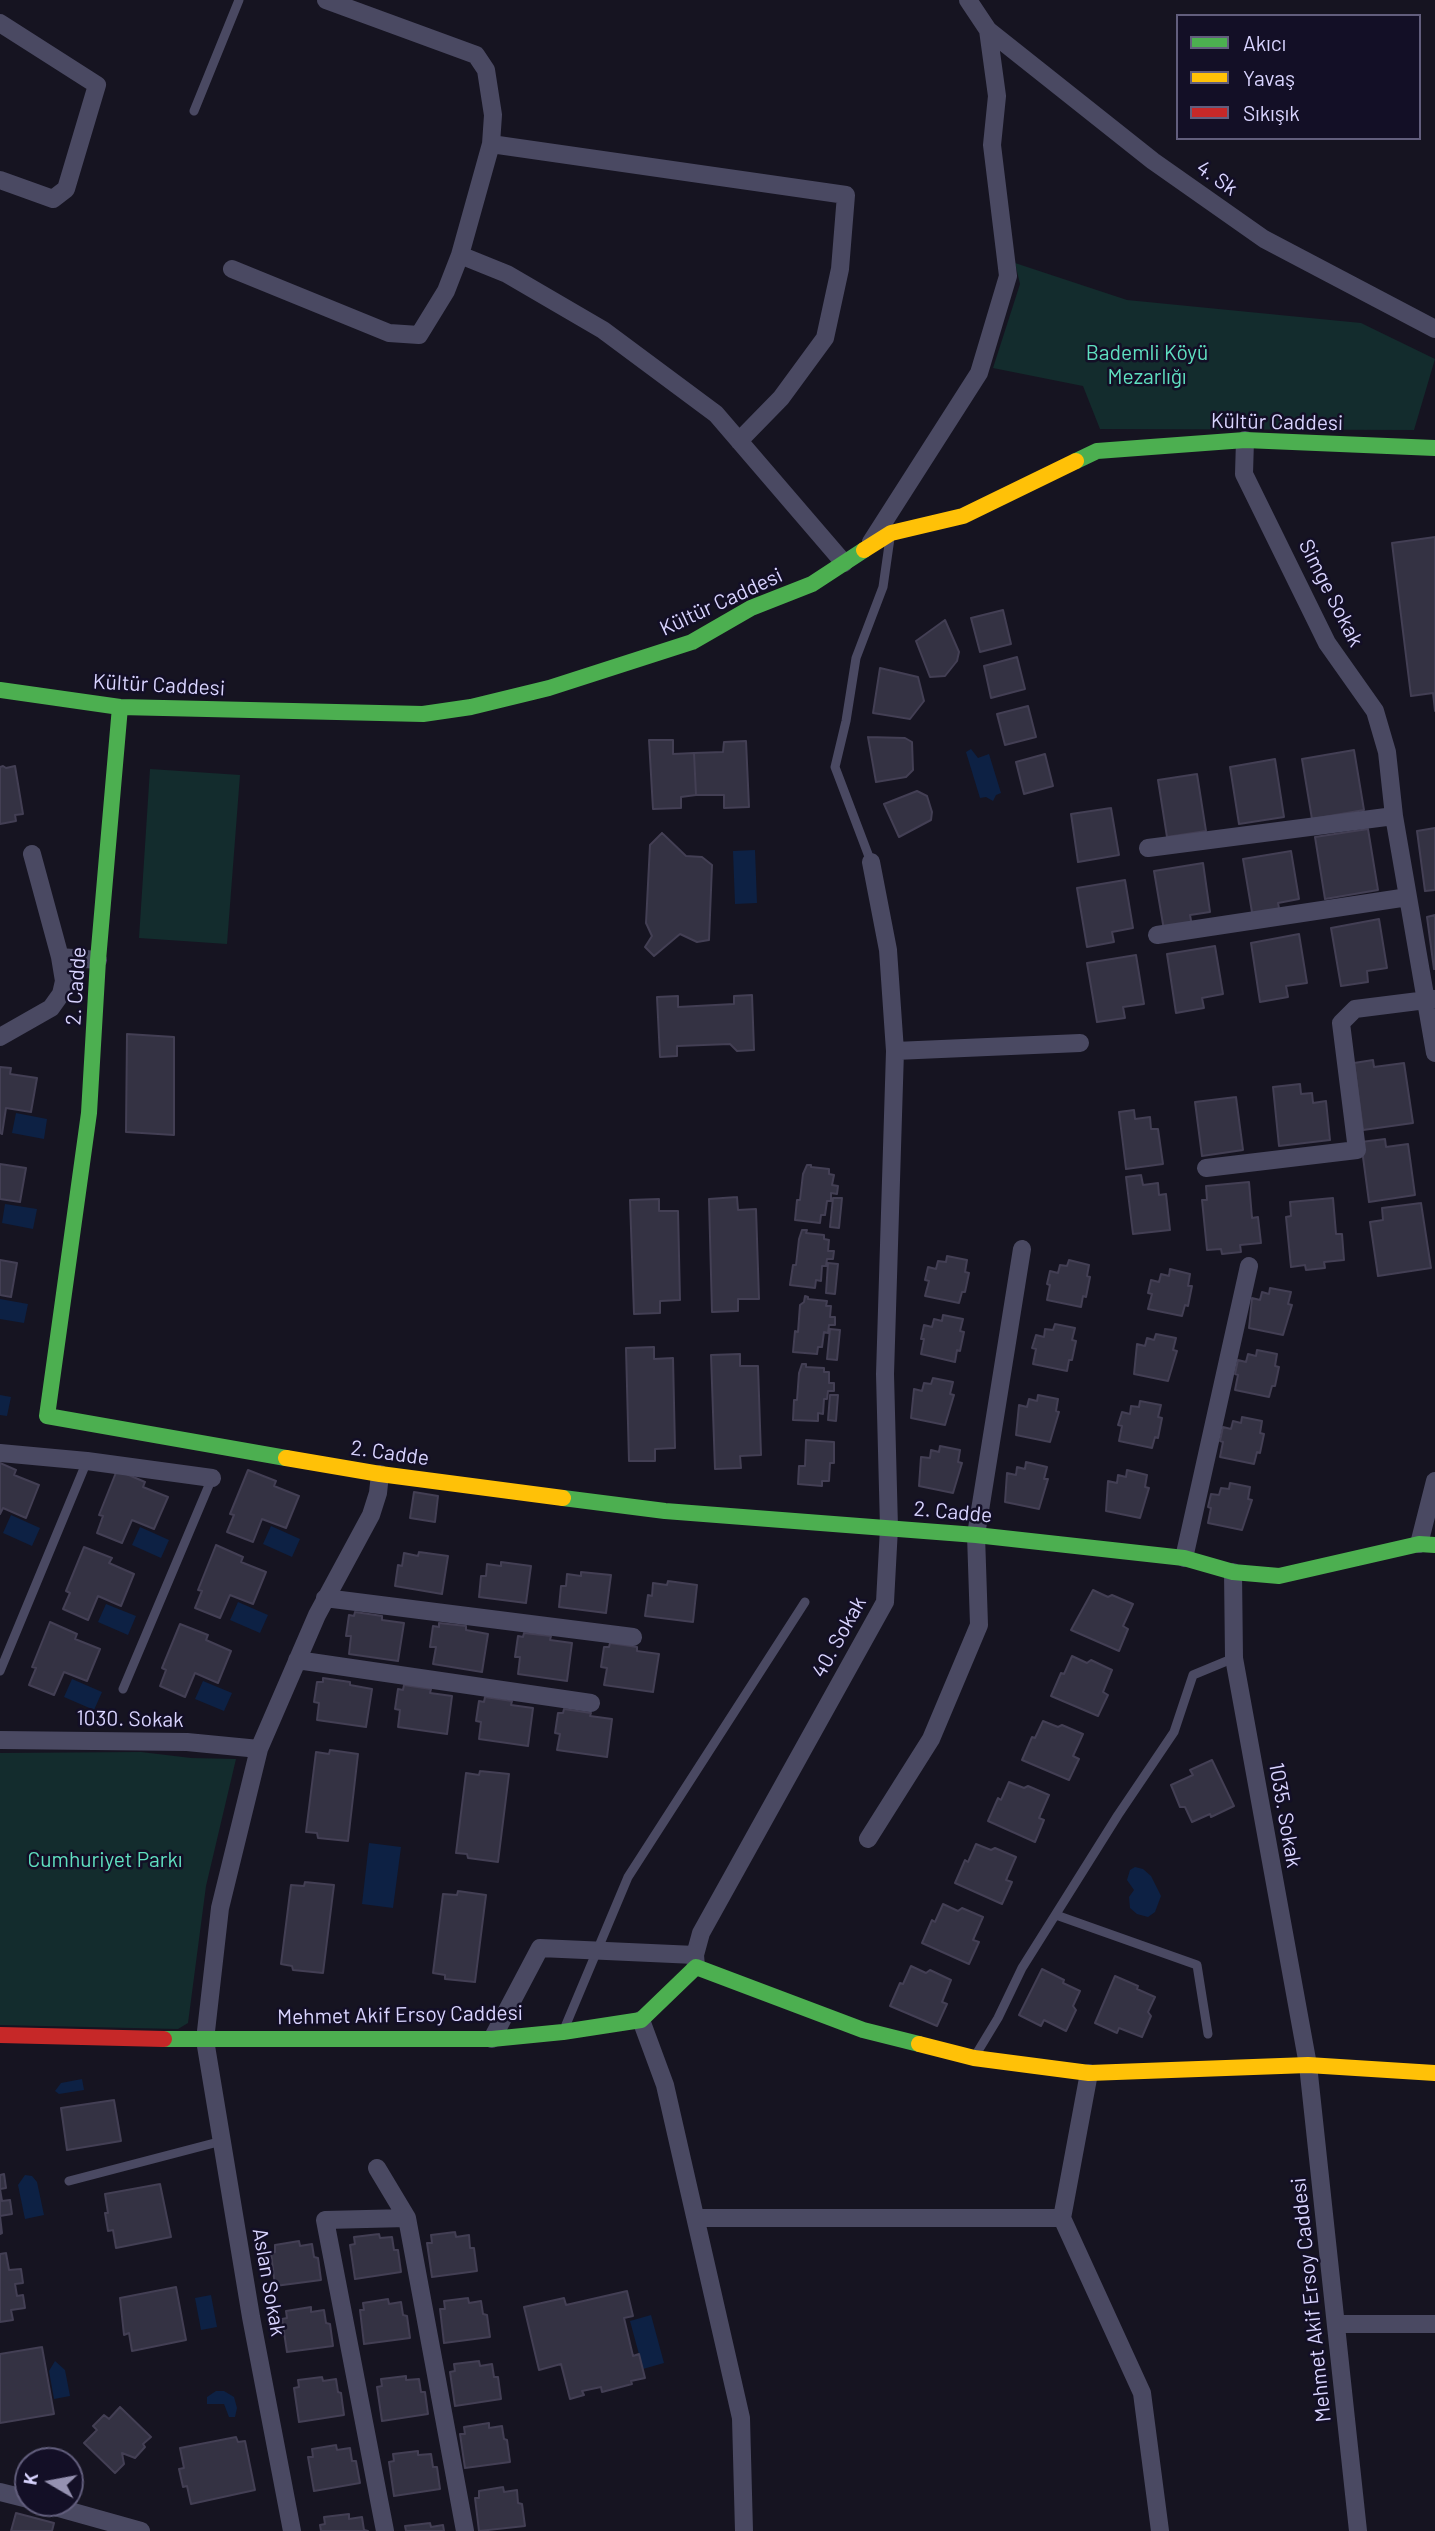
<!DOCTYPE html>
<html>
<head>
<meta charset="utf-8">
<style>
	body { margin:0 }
	#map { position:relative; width:1435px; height:2531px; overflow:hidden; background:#161421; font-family:Barlow,sans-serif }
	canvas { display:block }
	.legend { position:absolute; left:1176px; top:14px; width:245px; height:126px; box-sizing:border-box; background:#130f26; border:2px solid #625e7d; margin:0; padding:9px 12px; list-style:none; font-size:21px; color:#d9d4ff }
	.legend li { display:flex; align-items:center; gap:14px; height:35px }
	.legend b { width:35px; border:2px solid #625e7d }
	.north { position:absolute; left:14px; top:2447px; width:70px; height:70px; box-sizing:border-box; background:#130f26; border:2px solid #625e7d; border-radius:50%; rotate:280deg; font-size:19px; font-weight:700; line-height:28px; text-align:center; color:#d9d4ff }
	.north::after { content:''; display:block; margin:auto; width:24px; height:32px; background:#9591b1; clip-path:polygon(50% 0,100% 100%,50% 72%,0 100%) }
</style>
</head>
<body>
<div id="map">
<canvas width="1435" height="2531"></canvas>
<ul class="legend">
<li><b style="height:9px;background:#4caf50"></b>Akıcı</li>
<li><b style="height:9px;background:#ffc107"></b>Yavaş</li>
<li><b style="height:9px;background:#c62828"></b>Sıkışık</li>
</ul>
<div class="north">K</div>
</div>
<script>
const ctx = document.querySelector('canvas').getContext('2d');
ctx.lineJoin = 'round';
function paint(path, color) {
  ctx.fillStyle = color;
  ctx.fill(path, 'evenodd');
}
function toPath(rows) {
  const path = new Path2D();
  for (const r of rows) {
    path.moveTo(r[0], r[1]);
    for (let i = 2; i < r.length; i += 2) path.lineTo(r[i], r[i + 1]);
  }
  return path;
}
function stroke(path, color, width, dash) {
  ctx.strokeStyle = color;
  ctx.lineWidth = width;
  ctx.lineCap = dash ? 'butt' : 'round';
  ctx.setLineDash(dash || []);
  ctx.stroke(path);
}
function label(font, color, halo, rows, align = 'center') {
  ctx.font = font + ' Barlow,sans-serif';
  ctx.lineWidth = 5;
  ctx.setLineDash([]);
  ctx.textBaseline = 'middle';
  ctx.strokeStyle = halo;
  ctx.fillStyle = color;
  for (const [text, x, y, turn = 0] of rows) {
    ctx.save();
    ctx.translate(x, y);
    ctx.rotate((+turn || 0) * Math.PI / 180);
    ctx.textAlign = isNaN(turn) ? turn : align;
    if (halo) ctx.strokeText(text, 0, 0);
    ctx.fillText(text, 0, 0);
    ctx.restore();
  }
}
paint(toPath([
	[1015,263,1127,300,1361,323,1435,359,1414,430,1100,429,1083,386,993,368,1020,284],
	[150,769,240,775,227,944,139,938],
	[141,1752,191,1758,236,1759,206,1886,188,2023,178,2029,0,2025,0,1753]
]), '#132c2d');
paint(toPath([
	[971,749,978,758,989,754,1001,793,996,795,993,801,986,797,980,798,966,752],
	[755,850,757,903,735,904,733,851],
	[16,1113,47,1119,44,1139,12,1133],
	[5,1204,37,1209,33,1229,2,1223],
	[0,1299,28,1304,24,1323,0,1319],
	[0,1395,11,1397,7,1416,0,1415],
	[11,1515,40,1528,32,1546,3,1533],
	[271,1526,300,1539,292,1557,263,1544],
	[140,1527,169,1540,161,1558,132,1545],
	[238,1602,268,1615,260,1633,230,1620],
	[106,1604,136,1616,128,1635,98,1622],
	[72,1679,102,1692,94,1710,64,1697],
	[203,1681,232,1693,224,1711,195,1699],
	[369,1843,401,1847,393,1908,362,1904],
	[1135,1867,1143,1869,1151,1876,1161,1896,1155,1912,1148,1917,1137,1914,1130,1908,1129,1897,1134,1890,1127,1880,1130,1870],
	[82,2079,84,2090,59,2094,55,2091,61,2083],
	[25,2175,32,2176,37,2182,44,2215,25,2219,18,2185],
	[211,2295,217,2327,201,2330,195,2298],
	[651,2315,664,2363,643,2369,630,2321],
	[55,2361,65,2370,70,2396,54,2399,49,2371],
	[216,2391,224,2391,234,2397,237,2408,235,2417,229,2417,224,2404,207,2404,207,2397]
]), '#0d2144');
const building = toPath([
	[1435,537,1435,711,1433,693,1411,696,1392,543,1435,537],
	[1003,610,1011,644,980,652,971,618,1003,610],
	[945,620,959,652,957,661,945,676,930,677,916,641,945,620],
	[1017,657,1025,689,991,698,984,666,1017,657],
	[880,668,918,677,924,701,910,719,873,713,880,668],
	[1028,706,1036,737,1005,745,997,714,1028,706],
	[868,737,905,738,912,742,913,770,906,777,876,782,868,737],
	[649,740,673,740,673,754,694,753,696,795,681,797,681,808,653,809,649,740],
	[746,741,749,807,724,808,724,795,696,795,694,753,723,752,724,742,746,741],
	[1354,750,1364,810,1312,819,1302,759,1354,750],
	[1045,754,1053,786,1024,794,1016,762,1045,754],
	[1275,759,1284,817,1239,824,1230,767,1275,759],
	[3,766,6,768,15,766,23,814,15,815,16,821,0,824,0,767,3,766],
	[1197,774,1206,831,1167,837,1158,780,1197,774],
	[917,791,927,796,932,812,931,820,899,837,884,804,917,791],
	[1111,808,1119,855,1078,862,1071,814,1111,808],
	[1435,828,1435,890,1425,891,1417,831,1435,828],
	[1368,829,1378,890,1325,899,1315,837,1368,829],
	[662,833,686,856,702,857,712,865,709,940,697,942,680,934,654,956,645,947,652,936,646,923,650,845,662,833],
	[1291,851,1299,899,1278,903,1280,913,1253,918,1243,859,1291,851],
	[1203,863,1210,912,1190,915,1192,926,1164,930,1154,871,1203,863],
	[1125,880,1133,928,1112,932,1114,942,1087,947,1077,888,1125,880],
	[1435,915,1435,969,1434,969,1427,917,1435,915],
	[1379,919,1387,968,1367,971,1368,982,1341,986,1331,928,1379,919],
	[1299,934,1307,983,1286,986,1288,997,1260,1002,1251,943,1299,934],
	[1215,946,1223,994,1202,998,1204,1008,1176,1013,1167,954,1215,946],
	[1136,955,1144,1004,1123,1007,1125,1018,1097,1022,1087,963,1136,955],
	[752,995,754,1050,737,1051,730,1044,677,1046,677,1056,660,1057,657,997,678,996,678,1007,734,1004,734,996,752,995],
	[127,1034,174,1037,174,1135,126,1132,127,1034],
	[1373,1060,1374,1067,1404,1063,1413,1123,1363,1130,1354,1063,1373,1060],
	[0,1067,11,1068,10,1074,37,1078,31,1112,6,1108,2,1134,0,1133,0,1067],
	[1300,1084,1301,1094,1312,1093,1313,1103,1326,1101,1330,1140,1279,1146,1273,1087,1300,1084],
	[1236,1097,1243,1150,1202,1156,1195,1102,1236,1097],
	[1134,1110,1135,1119,1150,1117,1151,1129,1158,1129,1163,1164,1126,1169,1119,1112,1134,1110],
	[1385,1139,1386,1147,1408,1144,1415,1195,1369,1202,1361,1142,1385,1139],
	[0,1164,26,1168,20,1202,0,1199,0,1164],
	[807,1165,811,1165,811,1167,829,1169,829,1174,834,1175,832,1185,838,1186,837,1194,831,1193,831,1201,827,1201,825,1215,821,1215,820,1223,795,1220,797,1200,800,1200,803,1174,807,1165],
	[1141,1175,1143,1185,1158,1183,1159,1195,1166,1194,1170,1230,1133,1234,1126,1177,1141,1175],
	[1249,1182,1252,1218,1258,1217,1261,1243,1240,1245,1241,1252,1222,1254,1221,1249,1207,1250,1202,1200,1207,1200,1206,1186,1249,1182],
	[737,1197,738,1210,756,1209,759,1299,738,1299,738,1311,712,1312,709,1199,737,1197],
	[833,1198,842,1198,839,1228,830,1227,833,1198],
	[1333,1198,1336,1234,1342,1234,1344,1260,1324,1262,1325,1268,1306,1270,1305,1265,1291,1267,1286,1217,1291,1216,1290,1202,1333,1198],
	[659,1199,659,1211,678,1211,680,1300,660,1301,660,1313,634,1314,630,1200,659,1199],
	[1421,1203,1431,1268,1378,1276,1370,1222,1383,1220,1382,1208,1421,1203],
	[802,1230,807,1230,806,1233,824,1235,824,1239,829,1240,828,1251,834,1251,833,1259,827,1259,826,1266,822,1266,821,1281,816,1280,815,1288,790,1285,793,1265,796,1265,799,1239,802,1230],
	[947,1256,967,1260,965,1272,969,1273,965,1292,962,1292,959,1303,925,1296,929,1281,925,1280,928,1267,936,1269,938,1261,946,1262,947,1256],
	[0,1260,17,1263,11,1297,0,1295,0,1260],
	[1069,1260,1089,1265,1087,1276,1090,1277,1086,1297,1083,1296,1081,1307,1047,1300,1050,1285,1047,1284,1050,1271,1058,1273,1060,1265,1067,1266,1069,1260],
	[828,1263,838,1264,835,1294,826,1293,828,1263],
	[1170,1269,1190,1274,1188,1286,1192,1286,1188,1306,1185,1305,1182,1316,1148,1309,1152,1294,1148,1293,1151,1280,1159,1282,1161,1274,1169,1276,1170,1269],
	[1270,1288,1291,1292,1288,1304,1292,1305,1283,1335,1249,1328,1252,1298,1260,1300,1262,1292,1269,1294,1270,1288],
	[805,1296,808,1297,808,1299,827,1301,826,1306,831,1306,830,1317,835,1317,835,1325,829,1325,828,1333,824,1332,822,1347,818,1347,817,1354,793,1352,795,1331,798,1332,800,1305,804,1302,805,1296],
	[943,1315,963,1319,960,1331,964,1332,960,1351,957,1350,955,1362,921,1354,924,1339,921,1339,924,1325,932,1327,934,1319,942,1321,943,1315],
	[1055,1324,1075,1328,1072,1340,1076,1341,1072,1360,1069,1360,1067,1371,1033,1364,1036,1349,1032,1348,1036,1335,1044,1337,1045,1329,1053,1330,1055,1324],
	[830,1329,840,1330,837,1360,827,1359,830,1329],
	[1156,1334,1176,1338,1173,1350,1177,1351,1168,1381,1134,1374,1137,1344,1145,1346,1147,1338,1154,1340,1156,1334],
	[654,1347,654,1359,673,1358,675,1448,655,1449,655,1461,629,1461,626,1348,654,1347],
	[1257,1350,1277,1354,1275,1366,1279,1367,1275,1386,1272,1386,1269,1397,1235,1390,1238,1375,1235,1374,1238,1360,1246,1362,1248,1354,1256,1356,1257,1350],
	[740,1354,740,1366,758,1366,761,1455,740,1456,741,1468,715,1469,711,1355,740,1354],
	[802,1364,806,1364,806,1367,824,1368,824,1372,829,1372,829,1383,834,1383,834,1391,828,1391,827,1399,824,1399,823,1414,818,1413,818,1421,793,1420,794,1400,797,1400,799,1373,802,1364],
	[933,1378,953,1382,950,1394,954,1395,945,1425,911,1418,914,1389,922,1391,924,1383,931,1384,933,1378],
	[830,1395,838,1395,836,1421,828,1420,830,1395],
	[1038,1395,1058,1399,1056,1411,1059,1412,1050,1442,1016,1435,1019,1405,1027,1407,1029,1399,1037,1401,1038,1395],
	[1140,1401,1161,1405,1158,1417,1162,1418,1158,1438,1155,1437,1152,1448,1119,1441,1122,1426,1118,1425,1122,1412,1130,1414,1131,1406,1139,1407,1140,1401],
	[1242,1417,1262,1421,1260,1433,1264,1434,1260,1453,1257,1452,1254,1464,1220,1457,1223,1442,1220,1441,1223,1427,1231,1429,1233,1421,1241,1423,1242,1417],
	[806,1440,834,1442,834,1463,830,1463,829,1481,822,1481,822,1486,798,1484,799,1466,805,1466,806,1440],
	[940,1446,960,1450,958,1462,962,1463,953,1493,919,1486,921,1457,930,1458,931,1450,939,1452,940,1446],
	[1026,1462,1047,1467,1044,1479,1048,1479,1039,1509,1005,1502,1007,1473,1016,1475,1017,1467,1025,1469,1026,1462],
	[0,1463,16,1470,14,1475,39,1485,26,1518,3,1508,0,1514,0,1463],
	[117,1470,145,1482,143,1487,168,1497,154,1529,132,1520,122,1543,97,1533,103,1516,99,1515,117,1470],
	[248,1470,276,1481,274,1486,299,1496,286,1528,262,1519,253,1542,227,1532,234,1515,230,1514,248,1470],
	[1127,1470,1147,1475,1145,1487,1149,1488,1140,1518,1106,1511,1108,1481,1117,1483,1118,1475,1126,1477,1127,1470],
	[1230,1483,1250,1487,1248,1499,1252,1500,1242,1530,1208,1523,1211,1508,1208,1507,1211,1494,1219,1495,1221,1488,1229,1489,1230,1483],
	[414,1492,438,1496,435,1522,410,1518,414,1492],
	[216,1545,243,1557,241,1562,266,1572,253,1604,230,1595,220,1618,195,1608,202,1591,198,1590,216,1545],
	[84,1547,112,1558,109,1563,134,1574,121,1606,98,1596,88,1620,63,1609,70,1593,66,1591,84,1547],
	[419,1552,448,1556,442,1594,395,1586,398,1565,402,1566,404,1553,418,1556,419,1552],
	[501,1562,531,1566,526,1603,479,1597,481,1576,486,1576,487,1564,501,1566,501,1562],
	[581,1572,611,1575,606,1613,559,1607,561,1586,566,1586,567,1574,581,1576,581,1572],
	[668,1581,697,1585,693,1622,645,1616,648,1595,652,1596,653,1583,667,1585,668,1581],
	[1093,1590,1108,1597,1112,1595,1133,1604,1123,1626,1128,1629,1119,1651,1071,1630,1093,1590],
	[355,1612,382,1616,382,1620,404,1623,398,1661,349,1654,351,1636,346,1636,349,1615,354,1616,355,1612],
	[50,1622,77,1634,75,1639,100,1649,87,1681,64,1672,54,1695,29,1685,36,1668,32,1667,50,1622],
	[439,1623,466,1626,466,1630,488,1634,482,1672,433,1664,436,1647,430,1647,433,1626,439,1627,439,1623],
	[180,1624,208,1635,206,1640,231,1651,218,1683,195,1673,185,1697,160,1686,166,1670,162,1668,180,1624],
	[524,1633,551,1636,550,1640,572,1643,567,1681,518,1674,520,1657,515,1657,518,1636,523,1637,524,1633],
	[610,1643,637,1647,637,1651,659,1654,653,1692,604,1685,607,1668,601,1667,604,1647,609,1647,610,1643],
	[1072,1656,1087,1663,1091,1660,1112,1670,1103,1692,1108,1695,1098,1716,1051,1696,1061,1673,1064,1674,1072,1656],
	[323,1678,350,1682,350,1685,372,1689,366,1727,317,1720,319,1703,314,1702,317,1682,323,1682,323,1678],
	[404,1685,431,1689,430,1693,452,1696,447,1734,398,1727,400,1710,395,1709,398,1689,403,1690,404,1685],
	[485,1697,512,1701,511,1705,533,1708,528,1746,479,1739,481,1722,476,1721,479,1701,484,1702,485,1697],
	[564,1709,591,1713,590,1716,612,1719,607,1757,557,1750,560,1734,555,1733,558,1713,563,1713,564,1709],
	[1043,1721,1058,1727,1062,1725,1083,1734,1073,1756,1079,1759,1069,1780,1022,1760,1032,1737,1035,1738,1043,1721],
	[330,1750,358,1754,348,1841,318,1838,317,1833,306,1832,316,1752,329,1754,330,1750],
	[1212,1760,1234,1806,1211,1817,1210,1814,1192,1822,1185,1807,1180,1807,1171,1785,1193,1775,1190,1770,1212,1760],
	[480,1771,509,1774,498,1862,468,1858,467,1854,456,1853,466,1773,479,1775,480,1771],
	[1009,1782,1024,1788,1028,1786,1049,1795,1039,1818,1044,1820,1035,1842,988,1821,998,1798,1001,1800,1009,1782],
	[976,1844,991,1850,995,1848,1016,1857,1006,1880,1012,1882,1002,1904,955,1883,965,1860,968,1862,976,1844],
	[305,1882,334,1885,323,1973,293,1970,292,1966,281,1964,291,1885,304,1886,305,1882],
	[458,1891,486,1895,475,1982,445,1979,445,1975,433,1973,443,1894,457,1895,458,1891],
	[943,1904,958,1911,962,1908,983,1917,973,1940,979,1942,969,1964,922,1943,932,1920,935,1922,943,1904],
	[911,1966,926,1973,930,1970,951,1980,942,2002,947,2004,937,2026,890,2006,900,1983,903,1984,911,1966],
	[1042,1969,1064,1980,1063,1983,1080,1991,1073,2006,1076,2010,1066,2031,1044,2020,1041,2026,1019,2015,1042,1969],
	[1115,1976,1138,1986,1137,1989,1155,1997,1148,2012,1151,2016,1142,2037,1119,2028,1117,2033,1095,2023,1115,1976],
	[114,2100,121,2141,67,2150,61,2108,114,2100],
	[4,2174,6,2188,0,2189,2,2201,10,2200,12,2214,0,2216,2,2233,0,2234,0,2175,4,2174],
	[160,2184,171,2237,116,2248,113,2230,108,2231,105,2213,108,2213,105,2194,160,2184],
	[455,2232,456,2237,469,2235,470,2248,474,2248,477,2271,432,2277,427,2243,432,2243,431,2235,455,2232],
	[379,2234,380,2238,392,2237,394,2250,398,2250,401,2272,355,2279,350,2245,355,2244,354,2237,379,2234],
	[299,2241,300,2246,312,2244,314,2257,318,2258,321,2280,275,2286,271,2253,275,2252,275,2245,299,2241],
	[6,2253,9,2270,21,2269,23,2283,15,2284,17,2296,23,2295,25,2308,11,2310,13,2320,0,2322,0,2254,6,2253],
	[176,2287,186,2340,132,2351,129,2333,124,2335,120,2298,176,2287],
	[627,2291,633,2316,624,2318,633,2356,639,2354,645,2378,631,2381,632,2384,602,2392,601,2387,582,2391,584,2395,570,2399,561,2364,539,2370,524,2307,564,2298,566,2305,627,2291],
	[468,2298,469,2303,481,2301,483,2314,487,2315,490,2337,444,2343,440,2309,445,2309,444,2301,468,2298],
	[388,2299,389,2304,401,2302,403,2315,407,2316,410,2338,364,2344,360,2310,364,2310,363,2303,388,2299],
	[311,2307,311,2312,324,2310,326,2323,330,2324,333,2346,287,2352,282,2319,287,2318,286,2311,311,2307],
	[42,2347,54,2414,0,2423,0,2354,42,2347],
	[479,2361,480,2366,492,2364,494,2377,498,2377,501,2399,455,2406,450,2372,455,2371,454,2364,479,2361],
	[406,2376,406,2380,419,2379,421,2392,425,2392,428,2414,382,2421,377,2387,382,2386,381,2379,406,2376],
	[322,2377,323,2381,336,2379,338,2392,341,2393,344,2415,299,2422,294,2388,299,2387,298,2380,322,2377],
	[120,2407,151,2437,143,2444,145,2447,135,2458,122,2453,124,2464,115,2473,84,2443,97,2430,93,2426,104,2415,109,2419,120,2407],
	[489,2423,489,2428,502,2426,504,2439,507,2440,510,2462,465,2468,460,2434,465,2434,464,2427,489,2423],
	[236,2437,238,2442,245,2441,255,2490,191,2504,187,2486,183,2487,179,2469,184,2468,180,2448,236,2437],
	[336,2445,337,2450,350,2448,352,2461,356,2461,360,2483,314,2491,308,2457,313,2457,312,2449,336,2445],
	[418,2451,418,2455,431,2454,433,2467,437,2467,440,2489,394,2496,389,2462,394,2461,393,2454,418,2451],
	[503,2487,504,2492,517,2490,518,2503,522,2504,525,2526,479,2531,475,2498,479,2498,479,2491,503,2487],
	[16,2513,54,2523,52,2531,11,2531,16,2513],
	[349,2514,349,2519,362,2517,364,2530,368,2531,321,2531,320,2525,325,2524,324,2517,349,2514],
	[430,2523,431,2527,443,2525,444,2531,406,2531,405,2526,430,2523]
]);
paint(building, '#343243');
stroke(building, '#433f54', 2);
stroke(toPath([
	[194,111,239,0],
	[871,862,835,767,846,721,856,658,883,587,890,538],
	[0,1671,87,1461],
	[123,1689,212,1478],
	[1056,1915,1197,1965,1208,2034],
	[565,2027,628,1877,805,1602],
	[975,2056,998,2018,1022,1968,1118,1815,1174,1732,1193,1675,1234,1658],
	[69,2181,222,2141]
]), '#4a4962', 9);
stroke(toPath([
	[968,0,988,30,1153,161,1264,239,1435,329],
	[0,23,97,85,66,189,53,199,0,180],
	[491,144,846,195,840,269,825,338,781,398,739,441],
	[460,255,507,274,603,330,716,414,844,563],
	[232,269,389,333,419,335,446,291,460,255,491,144,493,115,486,70,476,55,326,0],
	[1245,440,1244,474,1327,643,1375,711,1387,752,1394,816,1435,1053],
	[871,542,979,373,1008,276,992,145,997,96,988,30],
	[1148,848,1394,816],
	[32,854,60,957],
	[1157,935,1408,897],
	[0,1037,51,1008,61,994,64,981,60,957,98,960],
	[895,1051,1080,1043],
	[1206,1168,1357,1150,1341,1023,1355,1009,1435,999],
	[0,1453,87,1461,212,1478],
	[1419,1544,1435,1481],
	[1184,1558,1249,1266],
	[1233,1572,1234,1658,1308,2065,1358,2531],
	[325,1598,633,1637],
	[297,1660,591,1703],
	[0,1740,187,1742,259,1749],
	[868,1839,931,1739,979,1625,976,1535,1022,1249],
	[696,1967,695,1955,701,1933,885,1602,889,1528,885,1374,895,1051,888,950,871,862],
	[641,2020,665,2085,741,2418,744,2531],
	[492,2039,540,1948,695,1955],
	[1089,2073,1062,2218,1142,2393,1160,2531],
	[377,2168,407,2218,465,2531],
	[697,2218,1062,2218],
	[1336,2324,1435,2324],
	[0,2492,28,2499],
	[41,2503,141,2531],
	[292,2531,251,2317,205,2040,220,1908,259,1749,317,1615,371,1515,378,1493,380,1474],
	[385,2531,325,2220,407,2218]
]), '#4a4962', 18);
stroke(toPath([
	[1076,461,1097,451,1245,440,1435,448],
	[0,690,120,707,423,714,471,707,549,688,692,642,751,608,812,584,864,550],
	[120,707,98,960,89,1113,47,1416,286,1458],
	[563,1498,665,1511,976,1535,1184,1558,1233,1572,1279,1576,1419,1544,1435,1545],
	[164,2039,492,2039,563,2032,641,2020,696,1967,863,2030,919,2044]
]), '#4caf50', 16);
stroke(toPath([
	[864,550,891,533,963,516,1076,461],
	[286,1458,380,1474,563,1498],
	[919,2044,974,2058,1089,2073,1308,2065,1435,2073]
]), '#ffc107', 16);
stroke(toPath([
	[0,2035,164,2039]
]), '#c62828', 16);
label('21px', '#d9d4ff', '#130f26', [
	["4. Sk",1217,178,35],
	["Kültür Caddesi",1277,422,1],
	["Simge Sokak",1331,593,63],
	["Kültür Caddesi",721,602,-25],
	["Kültür Caddesi",159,685,3],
	["2. Cadde",76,986,-86],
	["2. Cadde",390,1453,8],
	["2. Cadde",953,1512,5],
	["40. Sokak",839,1637,-61],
	["1030. Sokak",130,1719,1],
	["1035. Sokak",1285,1815,80],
	["Mehmet Akif Ersoy Caddesi",400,2015,-1],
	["Aslan Sokak",269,2282,80],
	["Mehmet Akif Ersoy Caddesi",1311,2300,-96]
]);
label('21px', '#5fe0c0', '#130f26', [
	["Bademli Köyü",1147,353],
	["Mezarlığı",1147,377],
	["Cumhuriyet Parkı",105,1860]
]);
</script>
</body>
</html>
